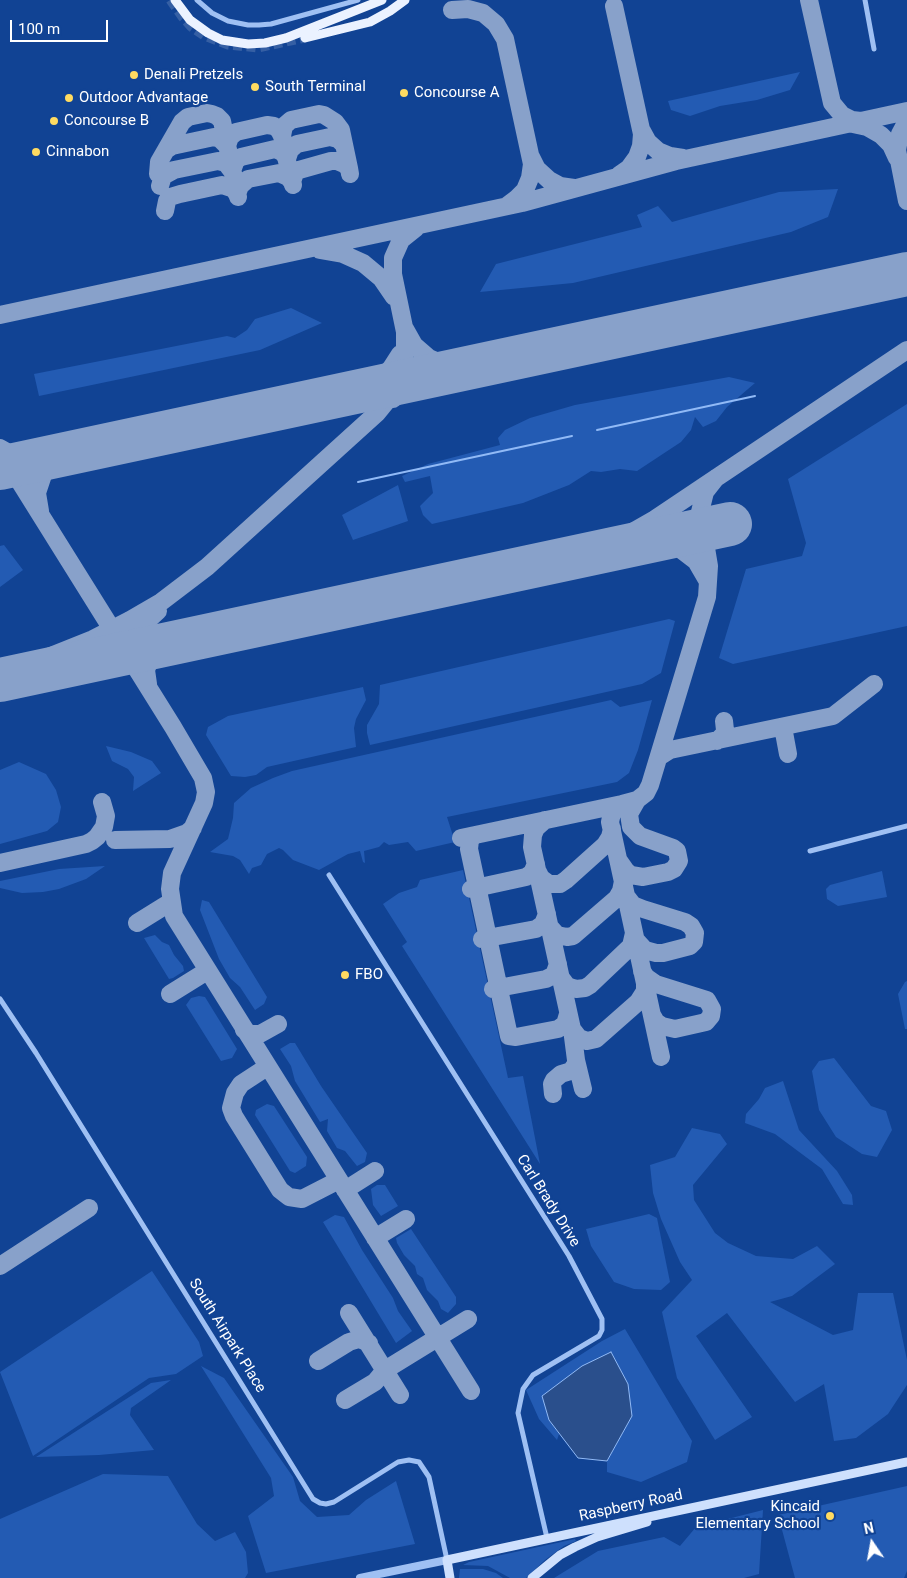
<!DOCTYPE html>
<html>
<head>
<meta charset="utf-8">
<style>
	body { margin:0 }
	#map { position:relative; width:907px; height:1578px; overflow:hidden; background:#114394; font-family:Roboto,sans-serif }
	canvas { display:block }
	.north { position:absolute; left:847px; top:1518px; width:50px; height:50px; -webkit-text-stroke:4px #114394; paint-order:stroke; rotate:348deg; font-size:14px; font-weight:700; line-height:20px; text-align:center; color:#fff }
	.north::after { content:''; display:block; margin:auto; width:18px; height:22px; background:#fff; clip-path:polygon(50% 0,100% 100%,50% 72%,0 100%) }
	.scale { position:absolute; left:10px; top:20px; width:98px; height:22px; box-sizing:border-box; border:2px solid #fff; border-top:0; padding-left:6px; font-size:15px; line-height:18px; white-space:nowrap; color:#fff; -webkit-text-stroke:4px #114394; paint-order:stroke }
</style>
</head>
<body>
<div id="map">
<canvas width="907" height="1578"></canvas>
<div class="north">N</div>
<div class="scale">100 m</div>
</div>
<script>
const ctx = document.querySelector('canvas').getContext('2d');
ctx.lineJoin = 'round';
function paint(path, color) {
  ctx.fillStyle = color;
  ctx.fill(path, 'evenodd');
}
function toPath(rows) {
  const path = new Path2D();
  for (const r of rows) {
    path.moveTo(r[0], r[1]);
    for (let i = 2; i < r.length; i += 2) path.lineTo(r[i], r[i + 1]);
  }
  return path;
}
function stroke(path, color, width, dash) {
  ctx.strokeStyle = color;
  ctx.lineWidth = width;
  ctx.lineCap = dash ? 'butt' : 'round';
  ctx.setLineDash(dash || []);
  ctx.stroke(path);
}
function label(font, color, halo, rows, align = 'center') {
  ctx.font = font + ' Roboto,sans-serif';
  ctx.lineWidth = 4.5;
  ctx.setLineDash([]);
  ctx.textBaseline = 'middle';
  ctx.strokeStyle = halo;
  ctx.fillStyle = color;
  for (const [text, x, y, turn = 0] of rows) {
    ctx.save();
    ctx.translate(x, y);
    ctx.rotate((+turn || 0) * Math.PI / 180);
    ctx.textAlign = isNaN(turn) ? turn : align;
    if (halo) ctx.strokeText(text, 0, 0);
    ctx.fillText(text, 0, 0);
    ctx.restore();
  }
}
paint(toPath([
	[800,72,790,90,757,100,720,106,690,116,671,110,668,101],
	[838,189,828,217,791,232,573,283,480,292,496,264,642,227,637,215,658,206,672,222,779,192],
	[291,308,322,323,260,350,39,396,34,374,227,336,235,338,247,330,255,319],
	[729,377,755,383,727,407,716,421,703,427,695,417,691,430,681,442,637,471,620,469,601,472,591,471,569,485,523,503,432,524,423,515,420,506,433,493,430,476,405,482,402,476,428,464,500,445,498,438,505,430,530,418,575,405],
	[907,404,907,626,733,664,719,658,746,569,802,556,806,543,788,479],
	[398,485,408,521,353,540,342,515],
	[4,545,23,570,0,587,0,546],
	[669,619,675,621,661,673,642,684,370,745,367,733,367,725,379,704,380,685],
	[363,687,366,700,356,719,354,728,356,747,267,767,256,775,245,777,231,776,206,735,208,727,228,716],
	[611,700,620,707,652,700,638,750,629,773,617,782,447,817,455,842,416,851,408,842,389,845,384,842,379,847,364,851,365,863,363,862,360,851,348,854,319,870,293,860,283,850,279,848,267,854,261,865,252,868,249,874,240,860,233,856,210,852,228,839,233,818,234,803,251,788,273,778,292,771],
	[106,746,131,752,152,761,161,773,133,791,134,777,128,769,112,761],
	[19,762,46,774,56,790,61,807,58,822,47,831,0,844,0,770],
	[105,866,86,879,59,889,43,892,22,893,0,888,0,881,59,869],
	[463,870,508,1078,523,1076,540,1164,402,946,407,942,383,904,399,893,417,887,420,880],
	[882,871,887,897,838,906,827,899,826,889,830,885],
	[202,900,209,902,267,997,264,1004,255,1010,240,987,230,978,219,959,200,910],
	[155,935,162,942,169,945,174,955,183,966,184,971,173,978,169,979,144,938],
	[907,981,907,1029,905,1029,898,994,905,982],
	[199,996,205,997,237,1049,232,1058,221,1061,186,1005,191,998],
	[290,1043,295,1043,321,1086,367,1153,365,1162,357,1166,345,1151,337,1148,327,1131,328,1119,320,1122,295,1081,291,1066,280,1049],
	[834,1058,871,1106,886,1111,892,1130,877,1157,862,1154,836,1137,819,1110,812,1071,819,1061],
	[783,1081,799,1130,837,1171,852,1195,853,1205,843,1204,822,1169,775,1134,745,1123,746,1114,759,1099,765,1088],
	[267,1104,274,1106,307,1157,306,1166,295,1173,290,1171,255,1115,256,1110],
	[692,1128,720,1134,727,1144,693,1185,694,1200,715,1233,728,1243,756,1256,793,1259,817,1246,835,1264,792,1296,770,1302,833,1335,853,1330,858,1293,893,1293,907,1360,907,1385,888,1414,856,1438,834,1441,824,1384,795,1402,727,1313,696,1336,752,1417,715,1440,677,1378,662,1312,692,1280,680,1262,661,1219,653,1193,650,1165,675,1157],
	[377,1185,385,1185,398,1206,381,1216,373,1205,371,1189],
	[649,1214,657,1218,670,1282,661,1290,634,1289,614,1282,591,1246,586,1229],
	[335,1215,344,1217,362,1250,393,1298,398,1311,412,1331,396,1343,323,1222],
	[411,1229,456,1297,456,1304,448,1313,441,1309,438,1301,427,1290,423,1278,417,1274,415,1266,404,1255,397,1243,396,1238],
	[152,1271,199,1342,203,1356,176,1374,149,1378,33,1456,0,1372],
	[625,1329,692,1441,687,1462,641,1482,607,1472,607,1461,632,1416,549,1420,559,1434,557,1440,539,1419,526,1390,602,1341],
	[201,1366,224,1378,293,1477,300,1501,317,1517,349,1515,366,1500,396,1481,415,1544,266,1573,248,1516,274,1496,271,1478],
	[171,1380,131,1408,130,1415,154,1450,99,1455,36,1457,151,1383],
	[103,1474,168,1476,197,1524,215,1541,235,1532,246,1552,248,1573,245,1578,0,1578,0,1519],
	[907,1486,907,1571,904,1578,795,1578,778,1515],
	[763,1510,759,1574,744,1578,554,1578,598,1551,664,1537,680,1546,696,1527],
	[575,1539,576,1541,564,1546,545,1560,526,1578,510,1578,488,1566,463,1565,469,1562],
	[460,1569,483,1569,496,1573,503,1578,459,1578]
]), '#235bb3');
const water = toPath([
	[611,1352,628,1384,632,1416,607,1461,578,1458,549,1420,542,1396,582,1366,611,1352]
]);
paint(water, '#2a4f8c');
stroke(water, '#91baf6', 1);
stroke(toPath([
	[597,430,755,396],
	[358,482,572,436]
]), '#91baf6', 2);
stroke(toPath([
	[809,0,832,103,842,115,852,120,861,121],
	[614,6,642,134,641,146,637,157,629,168,619,175],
	[452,10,468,9,483,13,496,24,505,39,532,164,530,178,525,190,516,199,508,205],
	[907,121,900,134,897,150,907,201],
	[853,124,867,127,881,135,891,145,897,158],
	[642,131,648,142,658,151,670,156,683,158],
	[282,136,284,126,291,120,319,114,324,115,335,122,341,130,349,168],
	[227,146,230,137,236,132,267,125,274,126,279,130,282,136,284,144],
	[166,150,172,146,214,137,220,139,227,146],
	[531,157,537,169,549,180,560,186,574,188],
	[287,159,290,150,297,144,330,137,338,139,344,145],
	[232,171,236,160,241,157,275,149,282,152,286,157,293,185],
	[158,174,159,162,182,122,188,117,207,113,212,114,217,116,222,121,238,197],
	[292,182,295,173,299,170,331,161,337,161,344,164,349,168,350,174],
	[160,186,163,176,174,170,218,161,226,163,232,171],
	[237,194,240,186,248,179,279,173,288,177,292,182],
	[165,211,167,201,170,197,180,194,222,185,234,189,237,194],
	[320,250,343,254,363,263,381,278,394,297],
	[883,279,898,271,907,263],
	[0,315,522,203,676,161,907,111],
	[405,329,414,345,429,358,445,365,470,367],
	[350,393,370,386,382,378,391,368,400,354],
	[393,399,407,387,424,377],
	[0,448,18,458,43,459],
	[0,450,173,727,203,778,206,792,204,803,172,873,170,889,174,916,471,1391],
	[40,511,37,493,43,475,54,462,71,453],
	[644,542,667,543,679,548,696,561,707,580],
	[582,555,620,539,655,519,907,350],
	[106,657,123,659,137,668],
	[135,663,134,649,137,636,144,624,158,611],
	[0,673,48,657,93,639,130,620,161,602,207,567,377,413,390,397,397,383,405,354,405,332,393,274,393,258,401,240,416,228],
	[148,684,146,670,150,659,159,649,173,643],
	[783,727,788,754],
	[717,741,724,734,725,730,724,721],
	[659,757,670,750,833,716,874,684],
	[622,804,612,813,610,822,661,1057],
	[545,820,536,828,533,835,532,847,572,1029,576,1060,583,1089],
	[475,835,470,840,469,849,509,1036,516,1037,558,1029,565,1024,568,1014],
	[461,838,622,804,637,800,646,793,650,785,707,597,709,566,700,512,705,492,716,478],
	[115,840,170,839,187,833,193,828],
	[619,861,626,871,631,875,643,877,668,872,674,869,679,861,677,851,673,848,640,836,631,827,629,814,637,800],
	[0,863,86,844,92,841,97,837,104,827,106,816,102,802],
	[538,872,541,878,549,884,560,884,566,880,605,845,610,837,612,829],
	[471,889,526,877,532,873,536,864],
	[626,896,633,905,643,909,685,922,691,926,695,933,694,942,690,946,663,953,656,953,645,950,635,939],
	[137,923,166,905],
	[549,926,557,935,567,937,573,936,617,898,621,891,623,881],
	[482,939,536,929,543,924,547,914],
	[642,971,646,977,656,984,707,1000,712,1009,711,1016,706,1022,675,1029,662,1026,656,1022,652,1015],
	[561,978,567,986,576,989,585,988,590,985,631,946,634,933],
	[493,989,546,979,554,975,558,964],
	[170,994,207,971],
	[572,1029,579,1038,587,1041,596,1039,638,1002,645,991,645,983],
	[244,1030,251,1034,260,1034,278,1024],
	[267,1067,241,1084,235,1093,231,1108,234,1116,280,1190,289,1197,302,1199,339,1180],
	[553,1094,552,1084,554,1080,561,1074,571,1071,576,1064,576,1060],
	[345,1190,375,1171],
	[375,1238,406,1219],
	[0,1266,89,1208],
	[349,1313,400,1395],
	[318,1361,349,1342,359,1339,369,1343],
	[345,1400,375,1382,385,1370,468,1319]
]), '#88a1ca', 18);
stroke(toPath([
	[0,468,907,274],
	[0,680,730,524]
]), '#88a1ca', 44);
stroke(toPath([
	[170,0,182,17,191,27,204,36,228,45,258,48,305,38]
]), '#355fa4', 9, [9, 4.5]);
stroke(toPath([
	[197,0,212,13,228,21,248,25,259,25,271,24,358,0],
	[865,0,874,49],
	[810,851,907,826],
	[329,875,569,1256,602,1319,602,1330,599,1336,533,1375,523,1389,518,1413,547,1538],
	[0,999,36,1053,313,1499,320,1503,326,1504,334,1502,398,1462,409,1460,419,1462,429,1477,447,1560]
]), '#9fc0f3', 5);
stroke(toPath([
	[360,1578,447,1560]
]), '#9fc0f3', 8);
stroke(toPath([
	[450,1578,447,1560,907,1462],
	[532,1578,560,1555,575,1547,597,1537,647,1522]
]), '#cee0fd', 9);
stroke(toPath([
	[175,0,190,20,208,33,222,40,248,44,265,43,286,38,382,0],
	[305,38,370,22,390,11,405,0]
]), '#ebf2ff', 9);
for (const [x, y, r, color] of [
	[134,75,5,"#ffdb61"],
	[255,87,5,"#ffdb61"],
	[404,93,5,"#ffdb61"],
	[69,98,5,"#ffdb61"],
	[54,121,5,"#ffdb61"],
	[36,152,5,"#ffdb61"],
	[345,975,5,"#ffdb61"],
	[830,1516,5,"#ffdb61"]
]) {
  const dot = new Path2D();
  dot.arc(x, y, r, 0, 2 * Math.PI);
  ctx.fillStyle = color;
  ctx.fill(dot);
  stroke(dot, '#114394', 2);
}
label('15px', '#fff', '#114394', [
	["Denali Pretzels",144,75],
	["South Terminal",265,87],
	["Concourse A",414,93],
	["Outdoor Advantage",79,98],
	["Concourse B",64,121],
	["Cinnabon",46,152],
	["FBO",355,975],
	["Kincaid",820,1507,"right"],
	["Elementary School",820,1524,"right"]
], 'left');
label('15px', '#fff', '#114394', [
	["Carl Brady Drive",548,1201,58],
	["South Airpark Place",227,1336,58],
	["Raspberry Road",631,1506,-12]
]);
</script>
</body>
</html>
